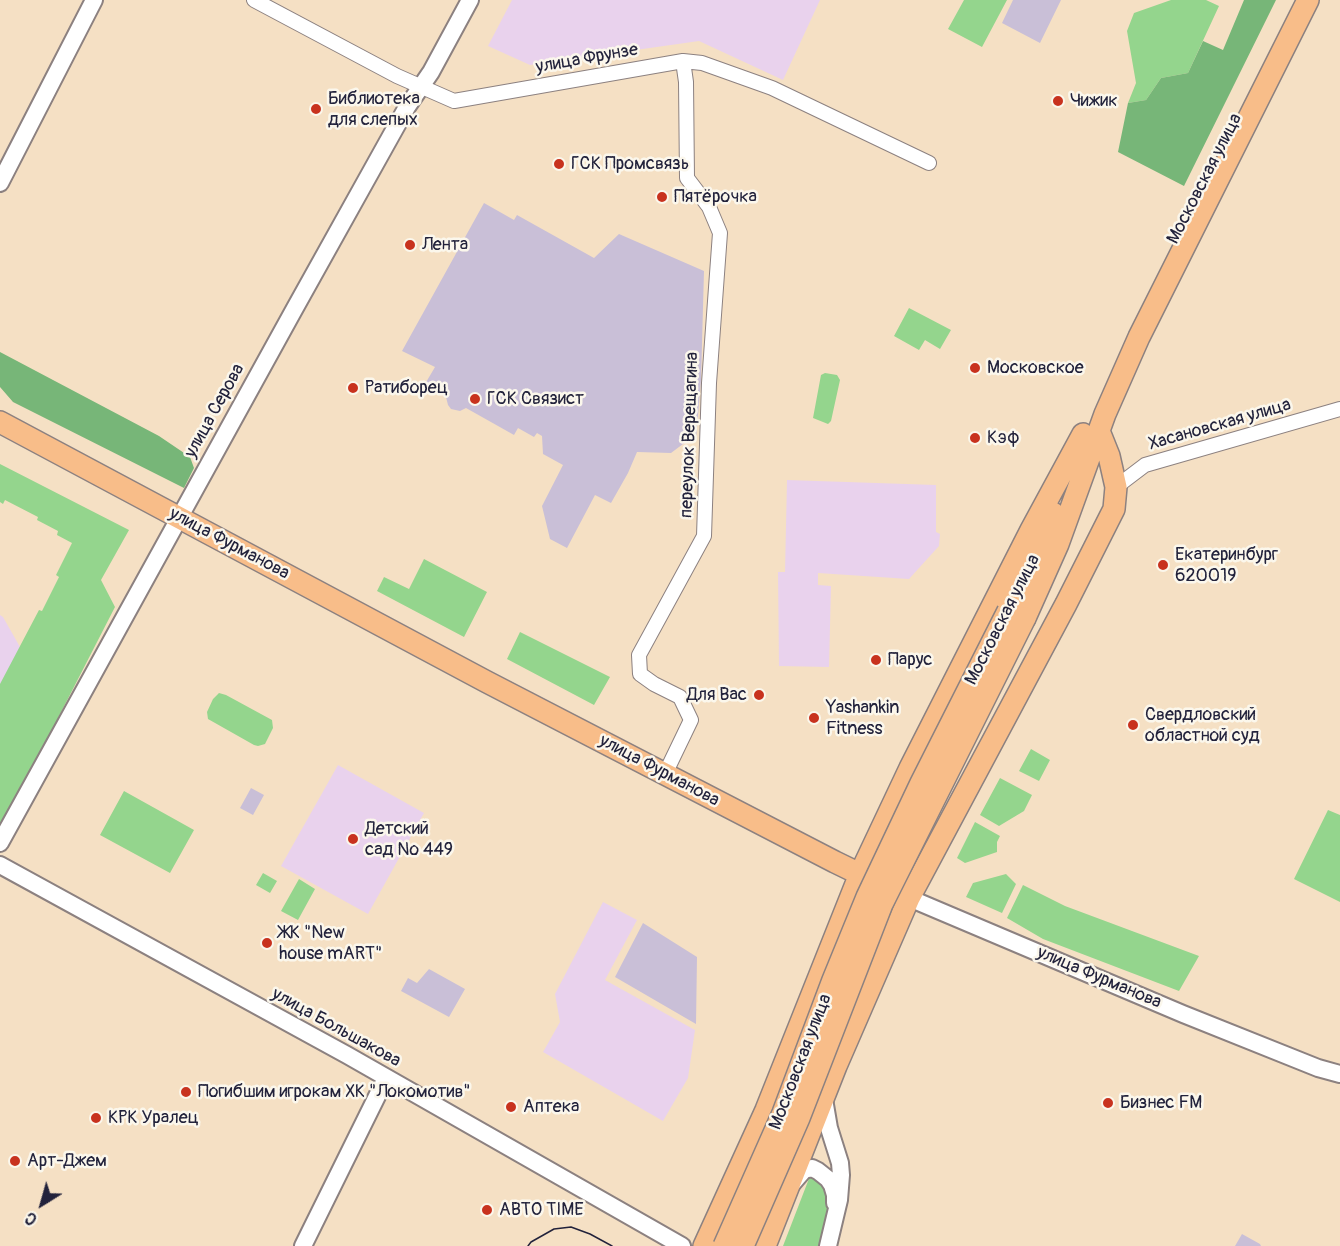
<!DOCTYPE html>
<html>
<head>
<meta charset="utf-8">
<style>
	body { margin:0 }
	#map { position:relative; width:1340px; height:1246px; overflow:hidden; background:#f5e0c4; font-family:Pangolin,sans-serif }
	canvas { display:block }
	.north { position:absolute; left:12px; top:1174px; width:60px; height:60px; -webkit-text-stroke:4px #fbf7ec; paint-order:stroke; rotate:217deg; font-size:16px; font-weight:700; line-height:24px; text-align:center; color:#22223b }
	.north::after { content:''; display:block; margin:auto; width:21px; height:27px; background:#22223b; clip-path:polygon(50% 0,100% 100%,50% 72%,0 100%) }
</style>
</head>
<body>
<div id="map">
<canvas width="1340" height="1246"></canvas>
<div class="north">С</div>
</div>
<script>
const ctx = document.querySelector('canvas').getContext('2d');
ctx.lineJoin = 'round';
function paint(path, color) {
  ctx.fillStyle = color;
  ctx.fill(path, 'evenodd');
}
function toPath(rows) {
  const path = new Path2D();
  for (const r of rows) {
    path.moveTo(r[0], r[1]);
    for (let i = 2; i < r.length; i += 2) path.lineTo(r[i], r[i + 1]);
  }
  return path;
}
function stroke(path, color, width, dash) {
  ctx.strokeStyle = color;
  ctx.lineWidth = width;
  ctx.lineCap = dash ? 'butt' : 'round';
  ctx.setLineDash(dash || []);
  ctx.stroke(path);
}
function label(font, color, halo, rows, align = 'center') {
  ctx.font = font + ' Pangolin,sans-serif';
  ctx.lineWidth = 5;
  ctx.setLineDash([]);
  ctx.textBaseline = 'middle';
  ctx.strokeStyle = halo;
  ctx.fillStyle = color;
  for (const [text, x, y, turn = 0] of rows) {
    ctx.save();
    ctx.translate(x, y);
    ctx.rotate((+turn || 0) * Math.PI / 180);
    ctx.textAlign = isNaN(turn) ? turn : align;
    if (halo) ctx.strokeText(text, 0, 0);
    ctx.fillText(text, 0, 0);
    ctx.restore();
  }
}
paint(toPath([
	[512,0,820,0,783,80,699,41,530,65,488,46],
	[787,480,936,485,936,532,940,534,939,546,909,579,818,573,818,585,831,586,829,667,779,666,778,572,785,572],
	[0,615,3,617,20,647,0,686],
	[338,765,424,813,368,914,281,866],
	[603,902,637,920,605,980,695,1030,688,1078,663,1121,543,1052,560,1022,555,994]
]), '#e9d2ed');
paint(toPath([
	[1013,0,1061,0,1040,43,1002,23],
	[484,203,514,220,517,215,594,258,619,234,704,271,701,380,696,439,687,441,671,453,637,452,628,473,611,503,595,495,567,548,550,539,542,506,563,465,543,454,542,436,537,433,534,437,518,428,514,435,466,408,460,411,451,409,448,405,446,397,425,384,435,367,402,351],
	[251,788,264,795,253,815,240,808],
	[643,923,697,957,696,1024,615,977],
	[429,969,465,989,449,1017,401,991,408,978,417,983],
	[1242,1234,1260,1244,1261,1246,1235,1246]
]), '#c9bfd7');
paint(toPath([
	[964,0,1007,0,982,47,948,29],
	[1171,0,1206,0,1219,6,1188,73,1161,78,1146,100,1128,103,1136,83,1127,31,1134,13],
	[909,308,951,330,940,349,925,340,919,350,894,336],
	[825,373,837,375,840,380,831,421,828,424,813,418,821,375],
	[0,464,129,530,101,580,115,607,0,831,0,684,39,610,42,611,59,577,56,575,72,543,57,535,58,531,37,520,38,517,5,500,3,504,0,502],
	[424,559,487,592,464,637,377,591,384,577,409,589],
	[520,632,610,677,594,705,507,659],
	[219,693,226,695,272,720,273,728,265,744,258,746,254,745,208,719,207,712,213,699],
	[1031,749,1050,760,1039,781,1019,771],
	[1000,778,1032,795,1024,811,999,826,980,815],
	[124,791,194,830,170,873,100,835],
	[1328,810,1340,815,1340,902,1294,879],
	[975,822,1000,836,997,842,997,852,965,863,957,858],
	[263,873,277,881,270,893,256,885],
	[1006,874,1016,884,1002,913,966,897,973,883],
	[299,879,315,889,298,920,281,911],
	[1023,885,1065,906,1199,956,1179,991,1043,939,1007,918],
	[810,1176,818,1179,831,1196,820,1246,783,1246]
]), '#94d58d');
paint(toPath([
	[1244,0,1276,0,1184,186,1118,152,1128,103,1146,100,1161,78,1188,73,1203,41,1223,50],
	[0,352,159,436,190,457,194,468,184,488,13,402,0,387]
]), '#77b678');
const minor = toPath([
	[254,0,397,76,454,101,683,61,702,63,772,88,929,163],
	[1116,487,1145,465,1340,409],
	[665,774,691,720,680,697,654,684,640,674,639,655,704,536,709,383,720,233,709,207,687,178,686,82,683,61]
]);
const tertiary = toPath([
	[0,183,94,0],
	[0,843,295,308,407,107,431,72,470,0],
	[0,865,347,1055,682,1246],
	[909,898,1183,1014,1318,1068,1340,1074],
	[824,1099,829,1128,840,1163,841,1175,839,1200,828,1246],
	[791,1185,804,1170,812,1168,818,1171,828,1179,832,1185,835,1195,835,1203],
	[303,1246,386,1078]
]);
const primary = toPath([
	[0,422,487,682,835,862,909,898],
	[1008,611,1044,538,1053,513],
	[1025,618,1058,544,1105,414,1139,337,1308,0],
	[704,1246,766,1110,860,874,910,768,1031,530,1083,434],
	[765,1246,836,1066,909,898,1066,604,1114,509,1116,487,1109,456,1099,431]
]);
stroke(minor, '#8c8180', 16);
stroke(tertiary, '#8c8180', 20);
stroke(primary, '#8c8180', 24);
stroke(minor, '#fff', 14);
stroke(tertiary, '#fff', 16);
stroke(primary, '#f8bd89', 21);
stroke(toPath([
	[528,1246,531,1242,554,1229,571,1227,590,1234,612,1246]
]), '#22223b', 1.5);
const primaryBridge = toPath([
	[724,1246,783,1113,833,980,867,897,921,783,1008,611],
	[743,1246,799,1118,882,904,1025,618]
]);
stroke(primaryBridge, '#8c8180', 24, []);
stroke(primaryBridge, '#f8bd89', 21);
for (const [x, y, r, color] of [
	[1058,101,6,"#c8321e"],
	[316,109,6,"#c8321e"],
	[559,164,6,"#c8321e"],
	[662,197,6,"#c8321e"],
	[410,245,6,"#c8321e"],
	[975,368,6,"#c8321e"],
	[353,388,6,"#c8321e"],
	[475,399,6,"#c8321e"],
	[975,438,6,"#c8321e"],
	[1163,565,6,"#c8321e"],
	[876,660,6,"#c8321e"],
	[759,695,6,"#c8321e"],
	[814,718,6,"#c8321e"],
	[1133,725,6,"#c8321e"],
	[353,839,6,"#c8321e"],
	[267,943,6,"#c8321e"],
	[186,1092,6,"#c8321e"],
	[1108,1103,6,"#c8321e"],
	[511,1107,6,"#c8321e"],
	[96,1118,6,"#c8321e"],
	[15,1161,6,"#c8321e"],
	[487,1210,6,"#c8321e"]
]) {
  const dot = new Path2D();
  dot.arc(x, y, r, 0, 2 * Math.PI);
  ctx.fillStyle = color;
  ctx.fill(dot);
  stroke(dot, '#fbf7ec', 2);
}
label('18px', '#22223b', '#fbf7ec', [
	["улица Фрунзе",587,59,-10],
	["Московская улица",1205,179,-63],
	["улица Серова",215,411,-61],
	["Хасановская улица",1220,425,-16],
	["переулок Верещагина",690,435,-88],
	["улица Фурманова",229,544,28],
	["Московская улица",1003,620,-63],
	["улица Фурманова",659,771,28],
	["улица Фурманова",1099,978,23],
	["улица Большакова",336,1028,29],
	["Московская улица",801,1062,-69]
]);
label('18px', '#22223b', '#fbf7ec', [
	["Библиотека",328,99],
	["для слепых",328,120],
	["Чижик",1070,101],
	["ГСК Промсвязь",571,164],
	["Пятёрочка",674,197],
	["Лента",422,245],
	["Московское",987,368],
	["Ратиборец",365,388],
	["ГСК Связист",487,399],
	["Кэф",987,438],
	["Екатеринбург",1175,555],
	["620019",1175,576],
	["Парус",888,660],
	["Для Вас",747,695,"right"],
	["Yashankin",826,708],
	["Fitness",826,729],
	["Свердловский",1145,715],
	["областной суд",1145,736],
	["Детский",365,829],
	["сад № 449",365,850],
	["ЖК \"New",279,933],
	["house mART\"",279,954],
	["Погибшим игрокам ХК \"Локомотив\"",198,1092],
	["Бизнес FM",1120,1103],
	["Аптека",523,1107],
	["КРК Уралец",108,1118],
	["Арт-Джем",27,1161],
	["АВТО TIME",499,1210]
], 'left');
</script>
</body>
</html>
